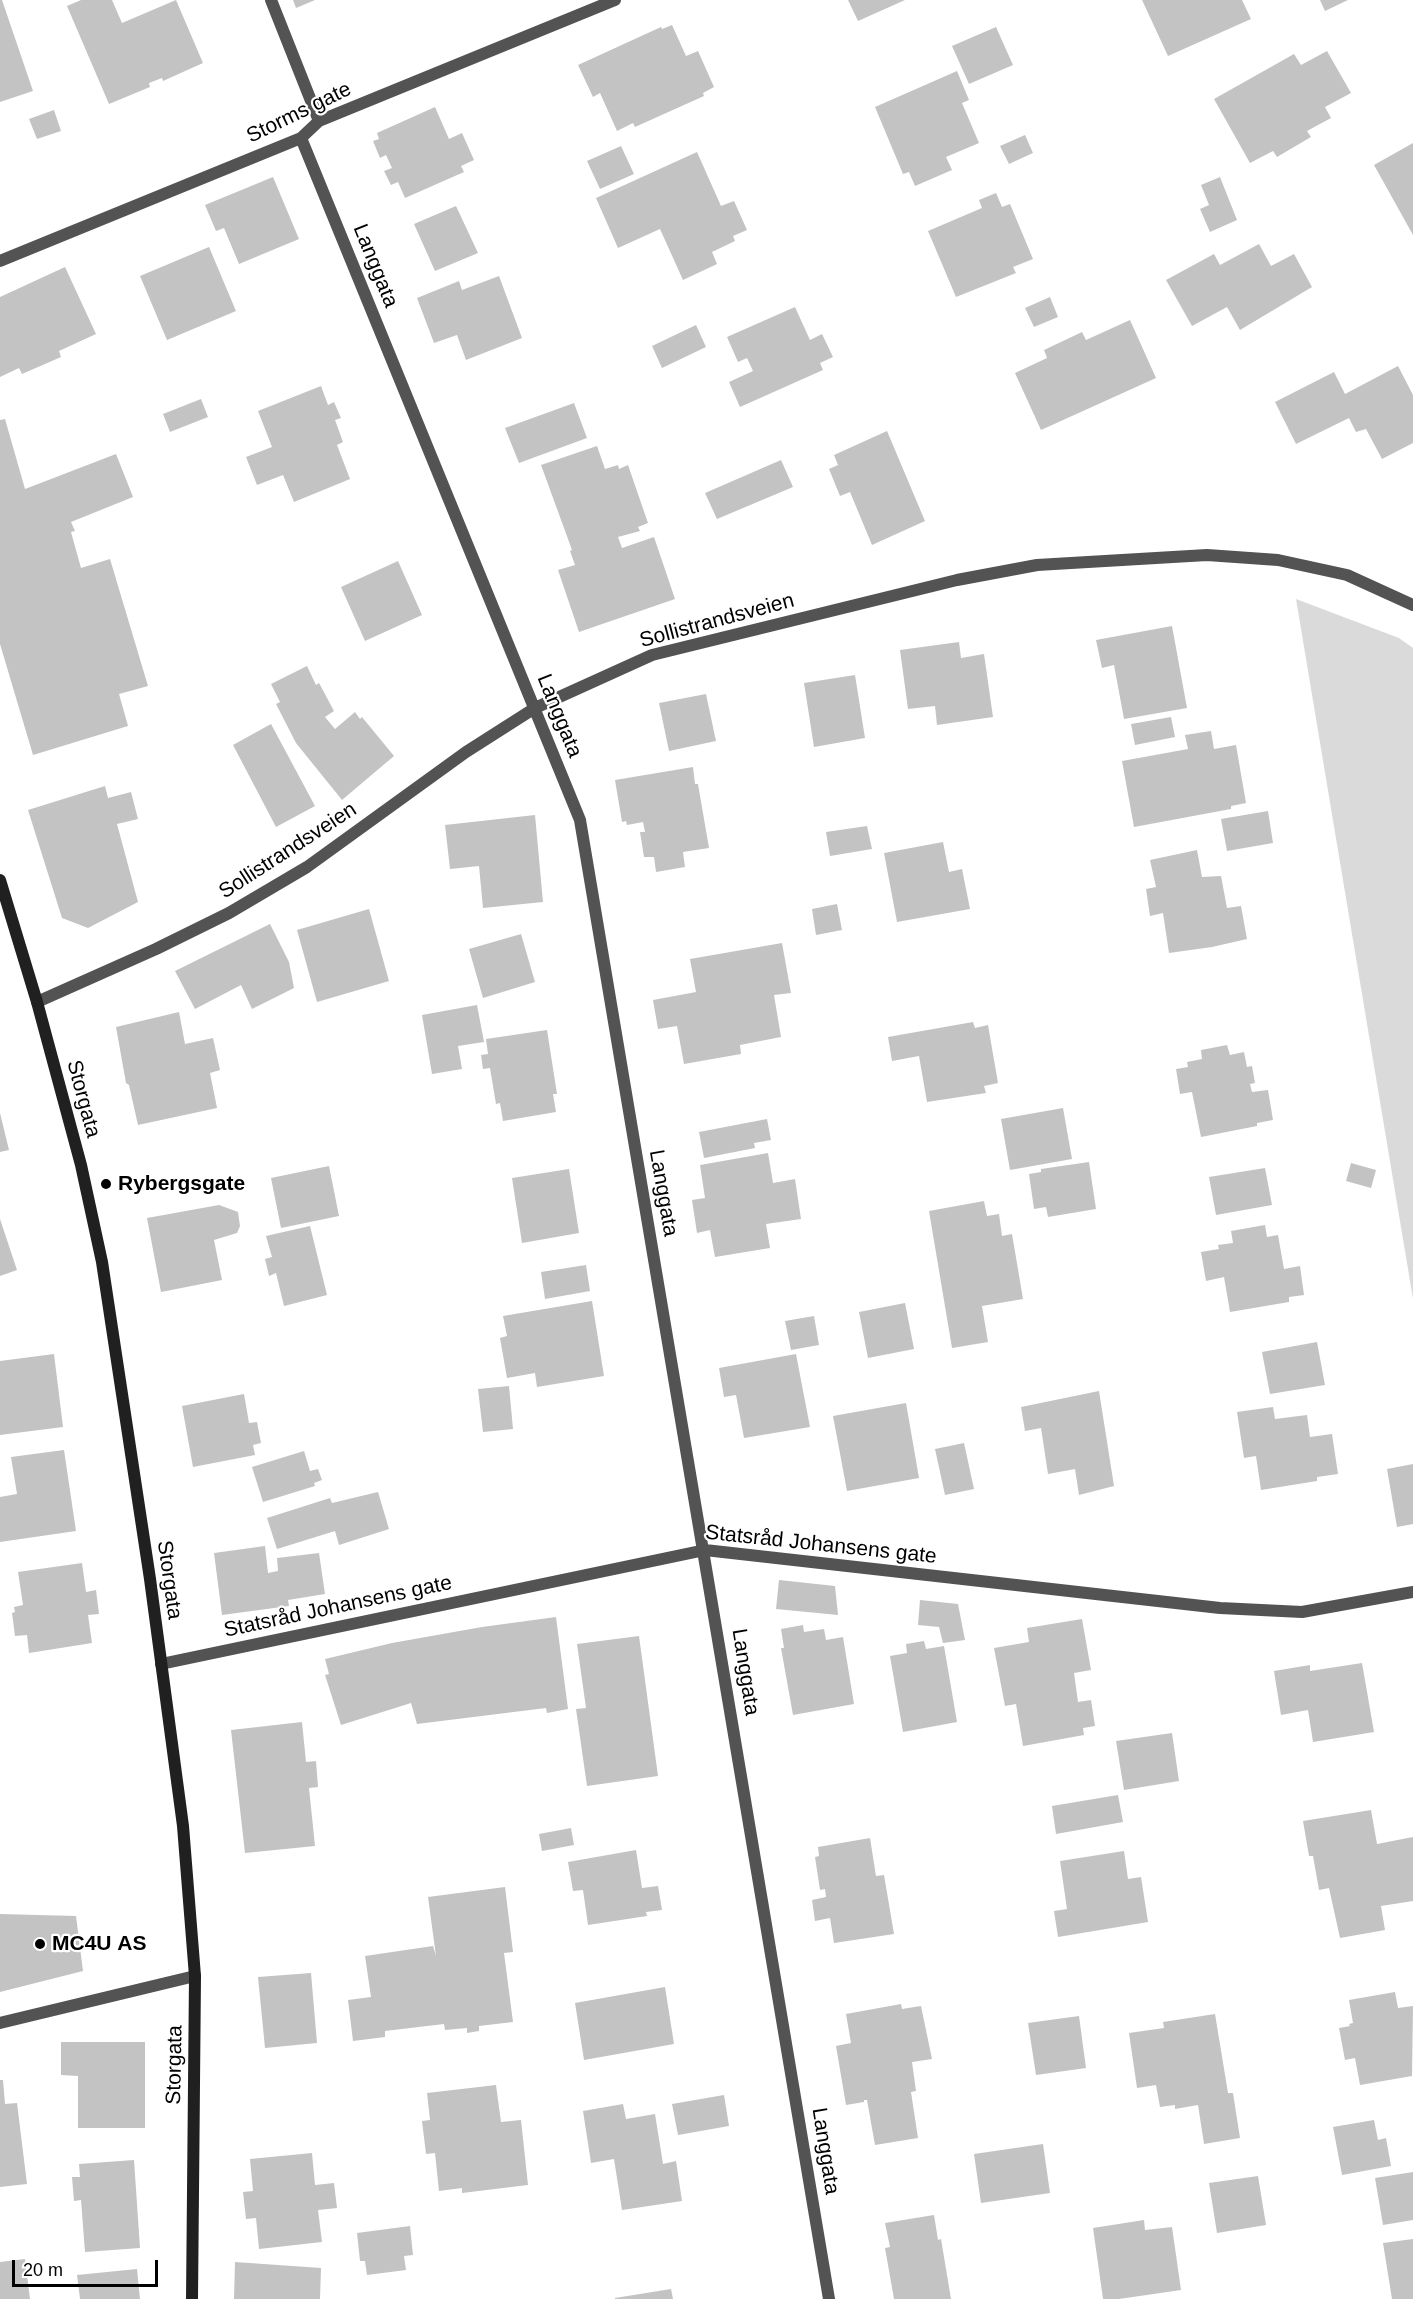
<!DOCTYPE html>
<html>
<head>
<meta charset="utf-8">
<style>
	body { margin:0 }
	#map { position:relative; width:1413px; height:2299px; overflow:hidden; background:#fff; font-family:Helvetica,sans-serif }
	canvas { display:block }
	.scale { position:absolute; left:12px; top:2260px; width:146px; height:27px; box-sizing:border-box; border:3px solid #000; border-top:0; padding-left:8px; font-size:18px; line-height:21px; white-space:nowrap; color:#000; -webkit-text-stroke:4px #fff; paint-order:stroke }
</style>
</head>
<body>
<div id="map">
<canvas width="1413" height="2299"></canvas>
<div class="scale">20 m</div>
</div>
<script>
const ctx = document.querySelector('canvas').getContext('2d');
ctx.lineJoin = 'round';
function paint(path, color) {
  ctx.fillStyle = color;
  ctx.fill(path, 'evenodd');
}
function toPath(rows) {
  const path = new Path2D();
  for (const r of rows) {
    path.moveTo(r[0], r[1]);
    for (let i = 2; i < r.length; i += 2) path.lineTo(r[i], r[i + 1]);
  }
  return path;
}
function stroke(path, color, width, dash) {
  ctx.strokeStyle = color;
  ctx.lineWidth = width;
  ctx.lineCap = dash ? 'butt' : 'round';
  ctx.setLineDash(dash || []);
  ctx.stroke(path);
}
function label(font, color, halo, rows, align = 'center') {
  ctx.font = font + ' Helvetica,sans-serif';
  ctx.lineWidth = 4.5;
  ctx.setLineDash([]);
  ctx.textBaseline = 'middle';
  ctx.strokeStyle = halo;
  ctx.fillStyle = color;
  for (const [text, x, y, turn = 0] of rows) {
    ctx.save();
    ctx.translate(x, y);
    ctx.rotate((+turn || 0) * Math.PI / 180);
    ctx.textAlign = isNaN(turn) ? turn : align;
    if (halo) ctx.strokeText(text, 0, 0);
    ctx.fillText(text, 0, 0);
    ctx.restore();
  }
}
paint(toPath([
	[1296,599,1399,638,1413,648,1413,1299]
]), '#dadada');
paint(toPath([
	[0,0,2,0,33,91,0,102],
	[81,0,112,0,122,23,176,0,203,63,163,81,162,78,149,83,150,87,109,104,67,6],
	[293,0,315,0,296,8],
	[848,0,905,0,858,21],
	[1142,0,1242,0,1251,19,1168,56],
	[1320,0,1348,0,1325,11],
	[672,25,686,56,698,51,714,87,703,93,704,96,635,127,633,123,617,131,600,93,593,97,578,65,661,27,662,29],
	[996,27,1013,65,969,84,952,46],
	[1327,51,1351,93,1325,107,1331,118,1307,131,1311,137,1277,157,1273,151,1250,163,1214,99,1294,54,1301,65],
	[957,71,969,100,962,103,979,143,946,157,952,170,915,186,909,172,903,174,875,107],
	[435,107,449,139,462,133,474,160,461,166,464,172,405,198,398,182,391,185,384,171,392,168,386,155,380,158,373,141,379,139,377,133],
	[54,110,61,131,37,139,29,119],
	[1025,135,1033,153,1009,164,1000,146],
	[1413,143,1413,235,1374,165],
	[621,146,634,174,600,189,587,161],
	[697,152,721,206,734,201,747,230,733,236,735,241,712,252,717,264,683,280,660,229,618,248,596,198],
	[273,177,299,239,239,264,224,228,216,231,205,205],
	[1220,177,1237,220,1210,232,1200,209,1209,205,1201,185],
	[996,193,1002,207,1010,204,1033,259,1013,267,1016,273,956,297,928,231,982,208,979,200],
	[456,206,478,253,435,271,414,224],
	[1259,244,1271,266,1294,254,1312,287,1240,330,1227,307,1192,326,1166,280,1214,254,1220,265],
	[209,247,236,311,167,340,140,276],
	[65,267,96,334,59,351,61,357,22,374,19,368,0,377,0,297],
	[499,276,522,338,466,360,457,335,434,343,417,298,459,281,462,290],
	[1050,297,1058,317,1034,327,1025,308],
	[795,307,810,340,822,334,833,357,820,363,823,370,740,407,729,382,753,371,747,358,738,362,727,337],
	[1130,320,1156,378,1041,430,1015,373,1047,358,1044,350,1082,332,1086,340],
	[696,325,706,347,662,368,652,346],
	[1398,366,1413,395,1413,443,1382,459,1366,429,1356,432,1349,418,1296,444,1275,402,1334,372,1345,394],
	[321,386,328,405,334,402,341,418,335,420,343,442,337,445,350,479,294,502,283,475,257,485,246,457,272,447,258,411],
	[201,399,208,417,170,432,163,414],
	[574,403,587,438,519,463,505,428],
	[5,419,25,489,116,454,133,497,71,522,75,531,71,532,81,568,110,559,148,686,119,694,128,726,33,755,0,644,0,420],
	[887,431,925,521,872,545,850,492,840,496,829,469,838,465,834,455],
	[597,446,605,469,618,465,619,469,628,465,648,523,638,527,640,531,618,537,622,548,654,537,675,599,579,632,558,570,575,565,570,551,572,550,541,465],
	[781,460,793,487,717,519,705,493],
	[398,561,422,615,365,641,341,587],
	[1172,626,1187,708,1124,719,1114,665,1102,668,1096,640],
	[959,642,961,658,984,654,993,717,937,725,935,706,908,709,900,650],
	[307,666,316,685,319,683,334,711,325,717,335,729,355,712,360,719,362,717,394,756,342,800,296,743,276,704,280,702,271,684],
	[855,675,865,738,814,747,804,683],
	[706,694,716,741,669,751,659,703],
	[1171,717,1175,737,1135,745,1131,724],
	[271,724,315,806,276,827,233,745],
	[1211,731,1214,749,1236,745,1246,803,1231,806,1231,809,1134,827,1122,761,1188,749,1185,735],
	[693,767,695,784,698,784,709,848,683,852,685,867,656,872,654,857,644,857,640,832,645,832,643,822,627,825,626,821,622,822,615,780],
	[105,786,108,798,131,792,138,819,117,824,138,902,88,928,62,918,28,810],
	[1268,811,1273,843,1227,851,1221,819],
	[535,815,543,902,483,908,479,866,450,869,445,825],
	[867,826,872,849,830,856,826,832],
	[943,842,949,872,962,869,970,909,897,922,884,853],
	[1197,850,1202,877,1221,876,1227,908,1241,906,1247,939,1212,947,1169,953,1163,913,1150,916,1146,889,1156,887,1150,860],
	[837,904,842,930,816,935,812,909],
	[369,909,389,981,317,1002,297,930],
	[270,924,289,962,294,988,252,1009,241,985,195,1009,175,971],
	[521,934,535,982,483,998,469,949],
	[782,943,791,993,774,995,781,1037,740,1045,741,1054,684,1064,677,1026,658,1029,653,1000,696,992,690,959],
	[477,1005,484,1042,458,1046,462,1069,432,1074,422,1015],
	[179,1012,185,1044,213,1038,220,1070,210,1073,217,1108,138,1125,129,1085,126,1083,116,1027],
	[973,1022,975,1028,988,1025,998,1083,984,1086,986,1093,927,1102,919,1056,892,1061,888,1037],
	[547,1030,557,1094,553,1094,556,1112,503,1121,500,1103,496,1104,490,1068,483,1069,481,1055,488,1054,486,1039],
	[1227,1045,1230,1055,1244,1052,1247,1067,1252,1066,1255,1083,1250,1084,1252,1092,1268,1090,1273,1120,1257,1123,1257,1126,1201,1137,1192,1092,1180,1094,1176,1069,1188,1067,1187,1062,1202,1059,1201,1050],
	[1063,1108,1072,1159,1010,1170,1001,1119],
	[0,1113,9,1150,0,1152],
	[767,1119,771,1140,754,1143,755,1148,704,1158,699,1132],
	[768,1153,773,1183,795,1179,801,1219,766,1224,770,1248,715,1257,710,1230,697,1233,692,1200,705,1198,700,1165],
	[1089,1162,1096,1209,1048,1217,1046,1207,1034,1209,1029,1174,1041,1172,1041,1169],
	[1351,1163,1376,1170,1371,1188,1346,1181],
	[329,1166,339,1216,281,1228,271,1178],
	[1265,1168,1272,1205,1216,1215,1209,1177],
	[569,1169,579,1233,522,1243,512,1178],
	[984,1201,987,1216,999,1214,1002,1236,1012,1234,1023,1299,982,1306,988,1342,952,1348,929,1211],
	[219,1205,238,1212,240,1226,237,1233,214,1240,222,1280,161,1292,147,1218],
	[0,1219,17,1270,0,1276],
	[1265,1225,1267,1237,1278,1235,1284,1269,1300,1266,1304,1295,1289,1297,1289,1302,1230,1312,1224,1277,1206,1281,1201,1252,1219,1249,1218,1245,1233,1243,1231,1231],
	[310,1226,327,1295,284,1306,276,1273,269,1276,265,1259,272,1257,266,1236],
	[586,1265,590,1291,545,1299,541,1272],
	[592,1301,604,1376,537,1387,535,1373,507,1378,500,1338,507,1336,503,1316],
	[905,1303,914,1349,868,1358,859,1312],
	[814,1316,819,1345,791,1350,785,1321],
	[1317,1342,1325,1385,1270,1394,1262,1352],
	[54,1354,63,1427,0,1435,0,1361],
	[796,1354,810,1427,744,1438,736,1395,724,1397,719,1368],
	[509,1386,513,1429,483,1432,478,1389],
	[1099,1391,1114,1486,1079,1495,1075,1469,1048,1474,1041,1428,1025,1431,1021,1407],
	[244,1394,249,1423,257,1422,261,1443,253,1445,255,1455,193,1467,182,1406],
	[906,1403,919,1478,847,1491,833,1416],
	[1273,1407,1275,1419,1307,1415,1310,1437,1332,1434,1338,1474,1317,1477,1317,1481,1261,1490,1256,1456,1244,1458,1237,1412],
	[964,1443,974,1489,945,1495,935,1449],
	[64,1450,76,1531,0,1542,0,1497,17,1494,11,1457],
	[304,1451,310,1471,318,1469,322,1480,314,1483,315,1486,263,1502,252,1467],
	[1413,1464,1413,1524,1397,1527,1387,1469],
	[378,1492,389,1529,339,1545,335,1531,277,1549,267,1518,330,1498,332,1503],
	[265,1546,268,1573,278,1571,277,1558,319,1553,325,1594,288,1600,289,1606,222,1615,214,1553],
	[82,1563,86,1592,96,1590,99,1614,88,1615,92,1643,29,1653,27,1635,15,1636,12,1613,15,1612,14,1607,23,1605,18,1572],
	[779,1580,835,1586,838,1615,776,1609],
	[920,1600,958,1604,965,1640,943,1643,939,1627,918,1625],
	[556,1617,568,1709,547,1713,546,1708,417,1724,411,1703,341,1725,325,1675,329,1674,325,1659,392,1643,482,1627],
	[1082,1619,1091,1670,1074,1673,1078,1702,1091,1700,1095,1726,1083,1728,1084,1735,1023,1746,1016,1704,1005,1706,994,1648,1029,1642,1027,1628],
	[803,1625,804,1632,824,1629,826,1640,843,1637,854,1704,793,1715,781,1648,784,1648,781,1629],
	[639,1636,658,1776,587,1786,576,1709,586,1708,577,1644],
	[924,1641,926,1649,944,1646,957,1722,903,1732,890,1656,907,1653,906,1644],
	[1362,1663,1374,1732,1313,1742,1308,1710,1281,1715,1274,1671,1310,1665,1310,1671],
	[302,1722,306,1762,316,1761,318,1787,309,1788,315,1846,245,1853,231,1730],
	[1172,1733,1179,1781,1124,1790,1116,1741],
	[1118,1795,1123,1822,1056,1834,1052,1806],
	[1371,1810,1377,1844,1413,1837,1413,1901,1381,1906,1385,1930,1340,1938,1329,1888,1319,1890,1313,1856,1309,1856,1303,1821],
	[571,1828,574,1845,542,1851,539,1834],
	[870,1838,876,1876,884,1875,894,1934,834,1943,830,1918,815,1921,812,1900,826,1897,825,1889,820,1890,815,1857,819,1856,818,1847],
	[636,1850,642,1888,658,1886,662,1910,646,1912,647,1916,588,1925,583,1890,573,1891,568,1862],
	[1124,1851,1128,1879,1141,1877,1148,1922,1058,1937,1054,1911,1067,1909,1060,1861],
	[505,1887,513,1952,504,1953,513,2022,479,2026,479,2031,467,2033,467,2028,445,2030,444,2024,385,2031,385,2037,353,2041,348,2000,371,1997,365,1956,433,1946,436,1956,428,1897],
	[0,1914,76,1916,83,1971,0,1992],
	[311,1973,317,2043,265,2048,258,1977],
	[665,1987,674,2044,584,2060,575,2003],
	[1395,1992,1398,2008,1413,2006,1412,2076,1360,2085,1355,2058,1345,2060,1339,2028,1350,2026,1349,2024,1353,2023,1349,2000],
	[901,2004,902,2009,921,2006,932,2059,912,2062,916,2091,911,2092,918,2138,875,2145,867,2100,864,2100,864,2102,846,2105,836,2046,851,2043,846,2014],
	[1215,2014,1228,2093,1233,2093,1240,2138,1204,2144,1198,2105,1175,2109,1175,2105,1160,2107,1156,2085,1137,2088,1129,2033,1164,2028,1163,2022],
	[1079,2016,1086,2068,1036,2075,1028,2023],
	[61,2042,145,2042,145,2128,78,2128,78,2076,61,2075],
	[0,2080,3,2080,5,2104,17,2103,27,2184,0,2187],
	[496,2085,501,2122,521,2120,528,2185,462,2193,462,2188,439,2191,435,2153,426,2154,422,2121,430,2120,427,2093],
	[724,2095,729,2126,678,2135,672,2104],
	[623,2104,626,2119,655,2114,663,2164,676,2161,682,2201,622,2210,614,2159,591,2163,583,2111],
	[1374,2120,1378,2140,1386,2138,1391,2166,1342,2175,1333,2127],
	[1043,2144,1050,2193,981,2203,974,2154],
	[312,2153,315,2185,334,2183,337,2208,318,2210,322,2242,259,2249,256,2218,246,2219,243,2192,253,2191,250,2159],
	[134,2160,140,2248,85,2252,81,2200,74,2201,72,2177,80,2177,79,2164],
	[1413,2172,1413,2220,1383,2225,1375,2178],
	[1258,2176,1266,2225,1217,2233,1209,2183],
	[934,2215,938,2240,941,2239,951,2299,894,2299,885,2248,890,2247,885,2223],
	[1144,2220,1145,2230,1172,2227,1181,2290,1119,2299,1103,2299,1093,2228],
	[410,2226,413,2255,404,2256,406,2270,367,2275,365,2261,360,2261,357,2233],
	[1413,2239,1413,2299,1392,2299,1383,2243],
	[25,2259,30,2299,0,2299,0,2262],
	[235,2262,321,2268,320,2299,234,2299],
	[137,2269,140,2299,80,2299,77,2275],
	[671,2289,673,2299,615,2299,615,2298]
]), '#c3c3c3');
stroke(toPath([
	[271,0,319,121],
	[301,138,580,820,829,2299],
	[0,261,301,138,319,121,615,0],
	[37,1002,156,949,229,913,307,867,466,752,535,708,652,655,957,580,1037,565,1207,555,1278,560,1347,575,1413,605],
	[161,1664,705,1550,1220,1608,1302,1612,1413,1592],
	[0,2023,195,1976]
]), '#535353', 12);
stroke(toPath([
	[0,880,37,1002,81,1165,102,1262,150,1579,183,1826,195,1976,192,2299]
]), '#202020', 12);
for (const [x, y, r, color] of [
	[106,1184,6,"#000"],
	[40,1944,6,"#000"]
]) {
  const dot = new Path2D();
  dot.arc(x, y, r, 0, 2 * Math.PI);
  ctx.fillStyle = color;
  ctx.fill(dot);
  stroke(dot, '#fff', 2);
}
label('21px', '#000', '#fff', [
	["Storms gate",299,113,-26],
	["Langgata",375,266,68],
	["Sollistrandsveien",717,621,-15],
	["Langgata",559,716,68],
	["Sollistrandsveien",288,851,-33],
	["Storgata",83,1099,75],
	["Langgata",663,1193,80],
	["Statsråd Johansens gate",821,1545,6],
	["Storgata",169,1580,82],
	["Statsråd Johansens gate",338,1607,-12],
	["Langgata",745,1672,81],
	["Storgata",175,2065,-89],
	["Langgata",825,2151,81]
]);
label('bold 21px', '#000', '#fff', [
	["Rybergsgate",118,1184],
	["MC4U AS",52,1944]
], 'left');
</script>
</body>
</html>
